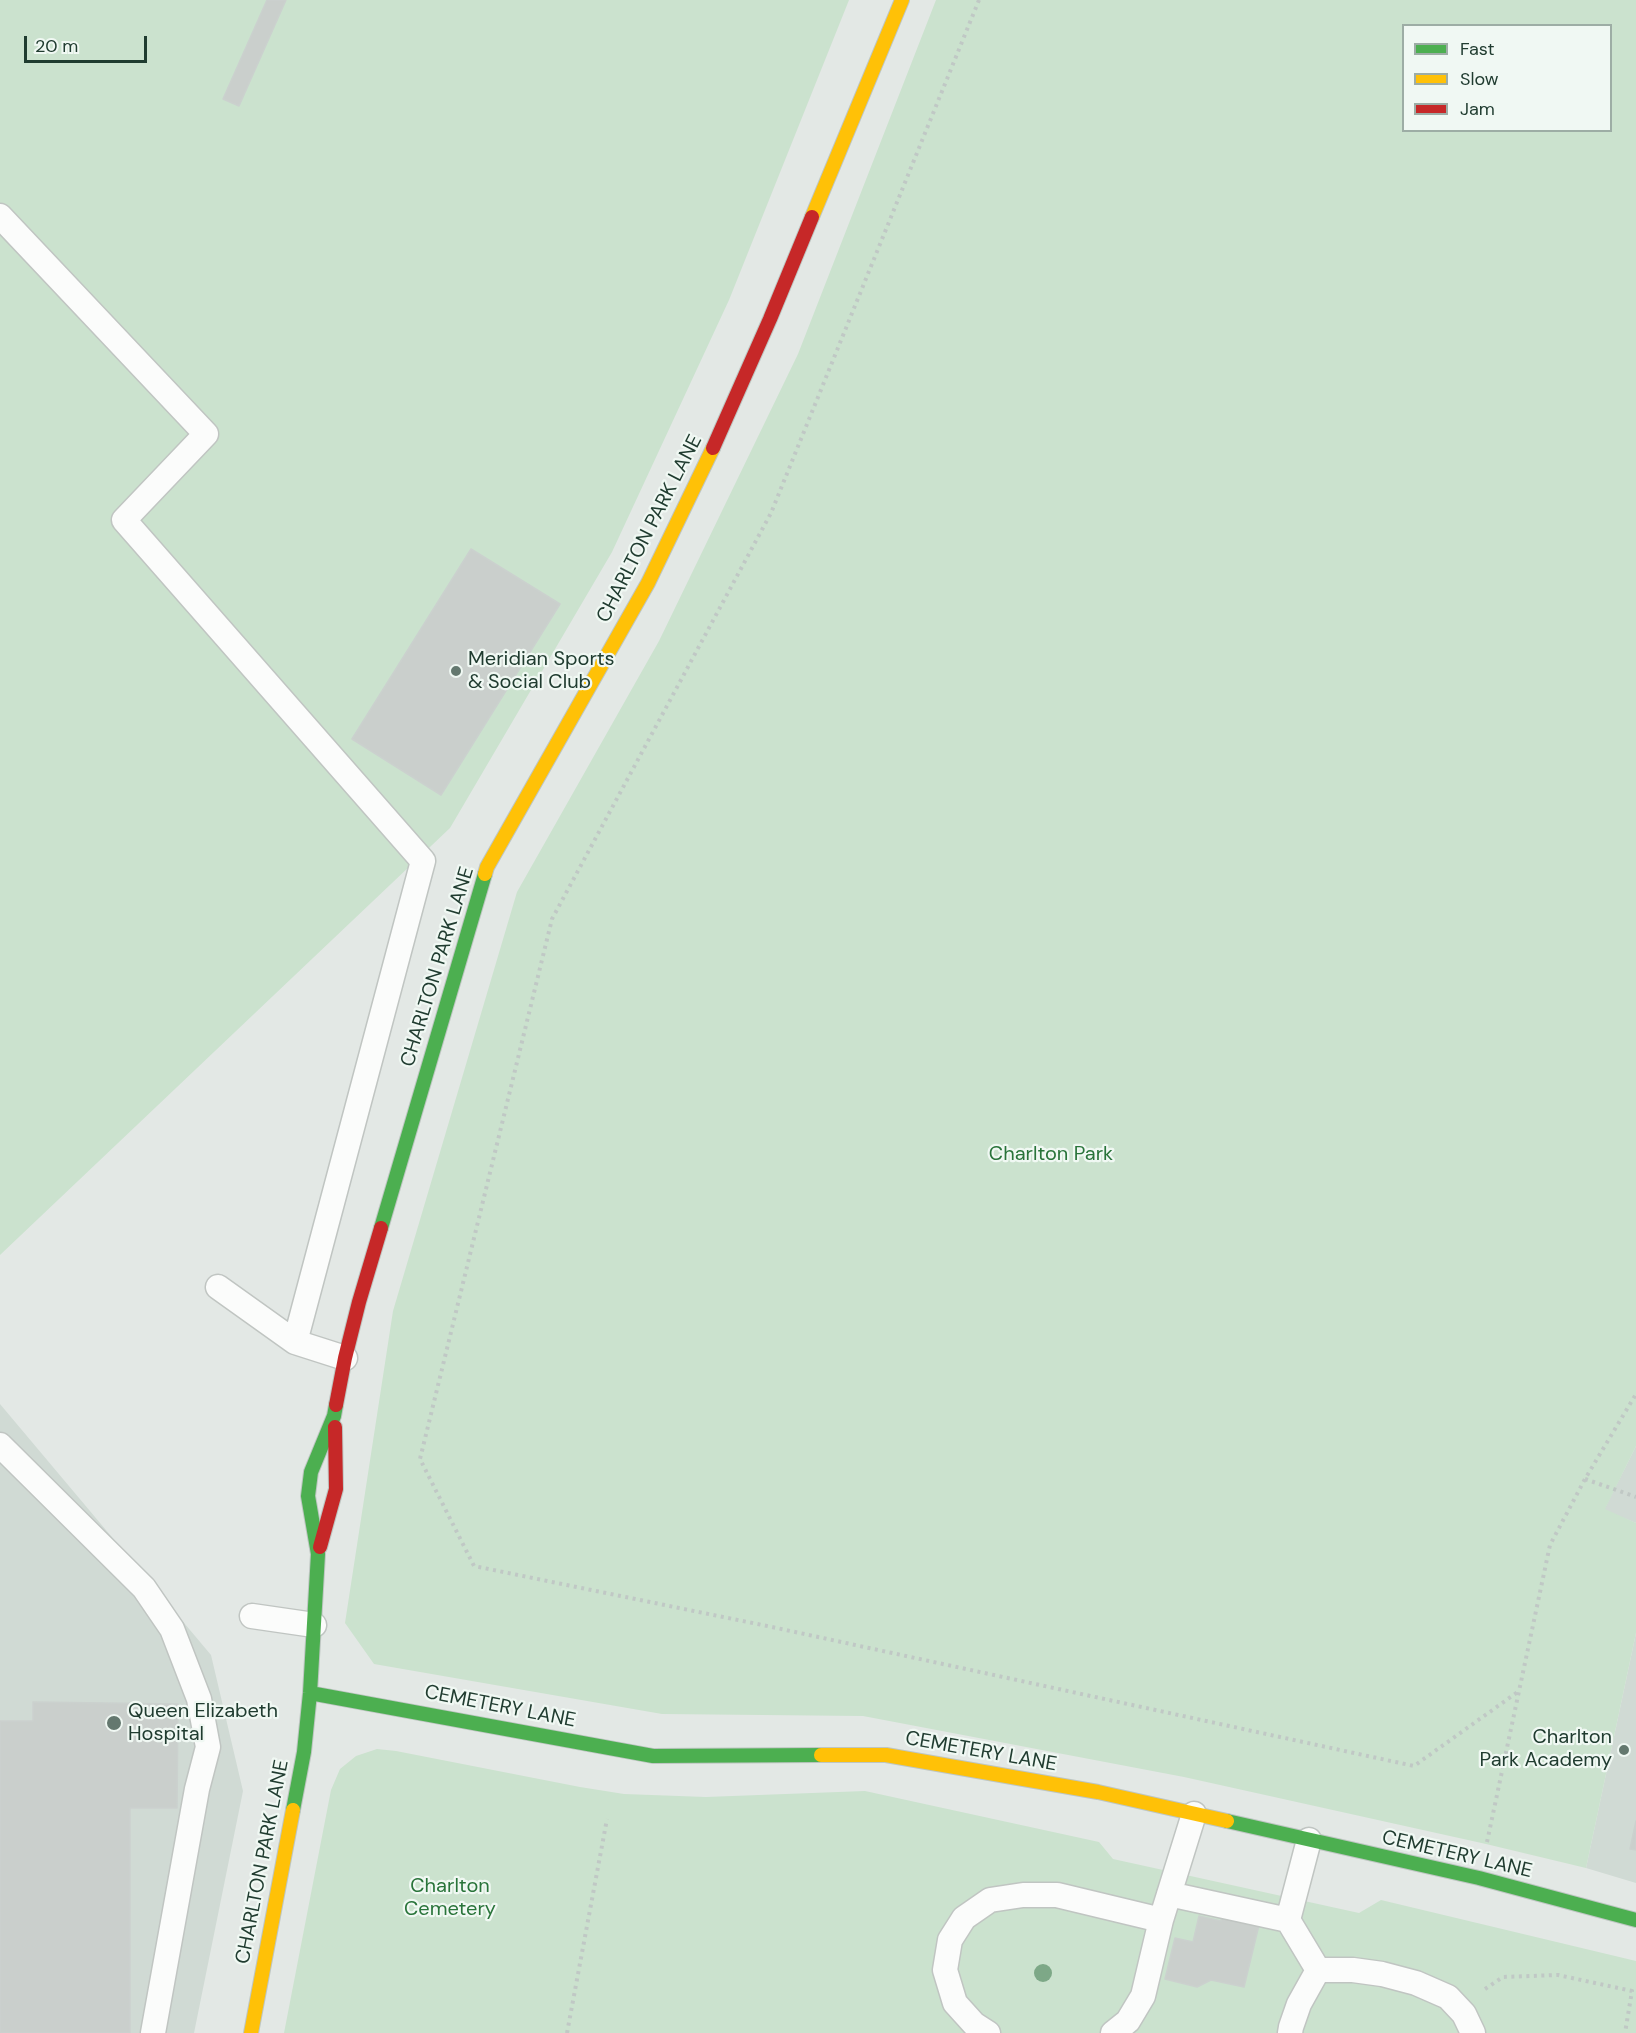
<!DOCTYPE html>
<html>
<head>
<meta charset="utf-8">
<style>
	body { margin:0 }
	#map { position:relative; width:1636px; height:2033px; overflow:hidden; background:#e3e8e5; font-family:"DM Sans",sans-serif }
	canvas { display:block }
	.legend { position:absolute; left:1402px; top:24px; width:210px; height:108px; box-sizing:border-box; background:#f0f8f3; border:2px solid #9dada5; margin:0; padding:8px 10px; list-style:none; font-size:18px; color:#203c30 }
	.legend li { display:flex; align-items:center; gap:12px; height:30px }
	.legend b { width:30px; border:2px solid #9dada5 }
	.scale { position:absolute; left:24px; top:36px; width:123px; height:27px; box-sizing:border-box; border:3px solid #203c30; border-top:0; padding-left:8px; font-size:18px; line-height:21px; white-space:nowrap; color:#203c30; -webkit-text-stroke:4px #f0f8f3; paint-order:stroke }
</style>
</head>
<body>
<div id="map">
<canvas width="1636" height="2033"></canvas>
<ul class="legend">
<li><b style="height:8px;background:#4caf50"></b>Fast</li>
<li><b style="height:8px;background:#ffc107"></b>Slow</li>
<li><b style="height:8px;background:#c62828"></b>Jam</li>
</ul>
<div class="scale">20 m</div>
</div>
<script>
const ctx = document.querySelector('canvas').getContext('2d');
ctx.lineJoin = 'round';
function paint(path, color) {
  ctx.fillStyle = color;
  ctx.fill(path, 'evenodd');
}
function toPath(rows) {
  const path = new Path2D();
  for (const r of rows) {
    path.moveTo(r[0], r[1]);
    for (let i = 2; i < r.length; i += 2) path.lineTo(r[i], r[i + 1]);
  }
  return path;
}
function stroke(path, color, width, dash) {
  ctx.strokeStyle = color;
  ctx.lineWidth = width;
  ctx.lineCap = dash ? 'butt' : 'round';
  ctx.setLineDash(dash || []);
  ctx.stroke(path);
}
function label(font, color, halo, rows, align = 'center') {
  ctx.font = font + ' "DM Sans",sans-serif';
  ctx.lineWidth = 4.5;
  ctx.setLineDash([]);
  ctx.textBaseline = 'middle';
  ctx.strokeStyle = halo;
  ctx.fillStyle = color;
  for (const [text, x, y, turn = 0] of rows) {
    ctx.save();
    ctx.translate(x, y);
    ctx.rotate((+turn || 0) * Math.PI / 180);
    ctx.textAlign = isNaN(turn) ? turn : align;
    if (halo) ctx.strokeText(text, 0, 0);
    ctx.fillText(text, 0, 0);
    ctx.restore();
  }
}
paint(toPath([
	[0,1404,211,1655,243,1791,194,2033,0,2033],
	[1636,1446,1636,1523,1604,1510],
	[1636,1633,1636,1883,1586,1868]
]), '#d0dad4');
paint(toPath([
	[0,0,849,0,729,300,612,552,450,828,0,1255],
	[936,0,1636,0,1636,1446,1605,1509,1636,1523,1636,1633,1586,1868,1486,1844,1184,1777,863,1716,662,1714,374,1664,345,1623,393,1311,517,892,659,641,798,354],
	[1404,26,1610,26,1610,130,1404,130],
	[377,1749,396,1751,580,1787,624,1794,706,1797,865,1791,1099,1842,1113,1859,1359,1913,1381,1900,1636,1961,1636,2033,284,2033,331,1790,340,1769,356,1756]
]), '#cbe2ce');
const building = toPath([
	[267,0,286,0,239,106,223,99,267,0],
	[471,549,560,604,441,795,352,739,471,549],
	[33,1702,178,1704,177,1808,130,1808,130,2033,0,2033,0,1721,33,1721,33,1702],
	[1636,1821,1636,1850,1630,1849,1636,1821],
	[1223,1912,1260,1921,1244,1987,1211,1980,1197,1987,1165,1979,1175,1938,1193,1942,1199,1916,1221,1921,1223,1912]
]);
paint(building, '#cacfcc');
stroke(building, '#cbd1ce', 1.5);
const lane = toPath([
	[0,216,206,434,124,520,423,861,295,1342],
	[218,1287,295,1342,345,1358],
	[0,1445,144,1588,172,1629,199,1699,208,1747,197,1789,153,2033],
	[252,1616,314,1625],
	[1309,1840,1288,1920,1318,1970],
	[1169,1894,1288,1920],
	[988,2033,974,2024,955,2003,945,1970,950,1940,964,1918,990,1900,1023,1895,1057,1895,1161,1920],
	[1113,2033,1128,2021,1143,1996,1161,1920,1194,1814],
	[1290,2033,1291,2027,1299,2004,1318,1970,1353,1970,1382,1974,1416,1983,1448,1997,1464,2014,1473,2033]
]);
const fast = toPath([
	[381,1228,485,874],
	[310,1693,653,1756,821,1755],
	[293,1810,304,1752,310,1693,318,1554,308,1496,311,1472,334,1416,336,1405],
	[1227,1821,1479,1878,1636,1920]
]);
const slow = toPath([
	[812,217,902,0],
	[485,874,487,867,648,583,713,448],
	[821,1755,886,1755,1098,1792,1227,1821],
	[251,2033,293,1810]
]);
const jam = toPath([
	[713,448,770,319,812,217],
	[336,1405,345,1358,359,1302,381,1228],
	[320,1547,336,1489,335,1427]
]);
stroke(lane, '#c0c5c2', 27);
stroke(fast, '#bec6c2', 16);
stroke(slow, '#bec6c2', 16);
stroke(jam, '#bec6c2', 16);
stroke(toPath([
	[979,0,771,513,552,919,420,1459,474,1566,772,1627,1414,1766,1519,1691],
	[1585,1479,1636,1497],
	[1487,1842,1550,1545,1585,1479,1636,1394],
	[1485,1989,1503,1977,1558,1975,1632,1991,1625,2033],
	[567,2033,607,1819]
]), '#c0c8c5', 4, [3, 4.5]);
stroke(lane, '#fbfcfb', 24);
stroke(fast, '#4caf50', 14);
stroke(slow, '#ffc107', 14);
stroke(jam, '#c62828', 14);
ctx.fillStyle = '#7da887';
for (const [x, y] of [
	[1043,1973]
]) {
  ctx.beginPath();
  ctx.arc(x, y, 9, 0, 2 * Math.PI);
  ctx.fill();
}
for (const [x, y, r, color] of [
	[456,671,6,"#64786f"],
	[114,1723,8,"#64786f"],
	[1624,1750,6,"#64786f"]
]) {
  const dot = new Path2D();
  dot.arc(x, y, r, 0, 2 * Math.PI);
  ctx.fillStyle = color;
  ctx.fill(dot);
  stroke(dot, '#f0f8f3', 2);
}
label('20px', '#203c30', '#f0f8f3', [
	["CHARLTON PARK LANE",650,529,-63],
	["CHARLTON PARK LANE",438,967,-73],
	["CEMETERY LANE",500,1707,11],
	["CEMETERY LANE",981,1752,10],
	["CEMETERY LANE",1457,1855,13],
	["CHARLTON PARK LANE",263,1862,-79]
]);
label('20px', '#203c30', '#f0f8f3', [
	["Meridian Sports",468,660],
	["& Social Club",468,683],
	["Queen Elizabeth",128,1712],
	["Hospital",128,1735],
	["Charlton",1612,1738,"right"],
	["Park Academy",1612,1761,"right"]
], 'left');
label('20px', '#29743a', '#f0f8f3', [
	["Charlton Park",1051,1155],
	["Charlton",450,1887],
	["Cemetery",450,1910]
]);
</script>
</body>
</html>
